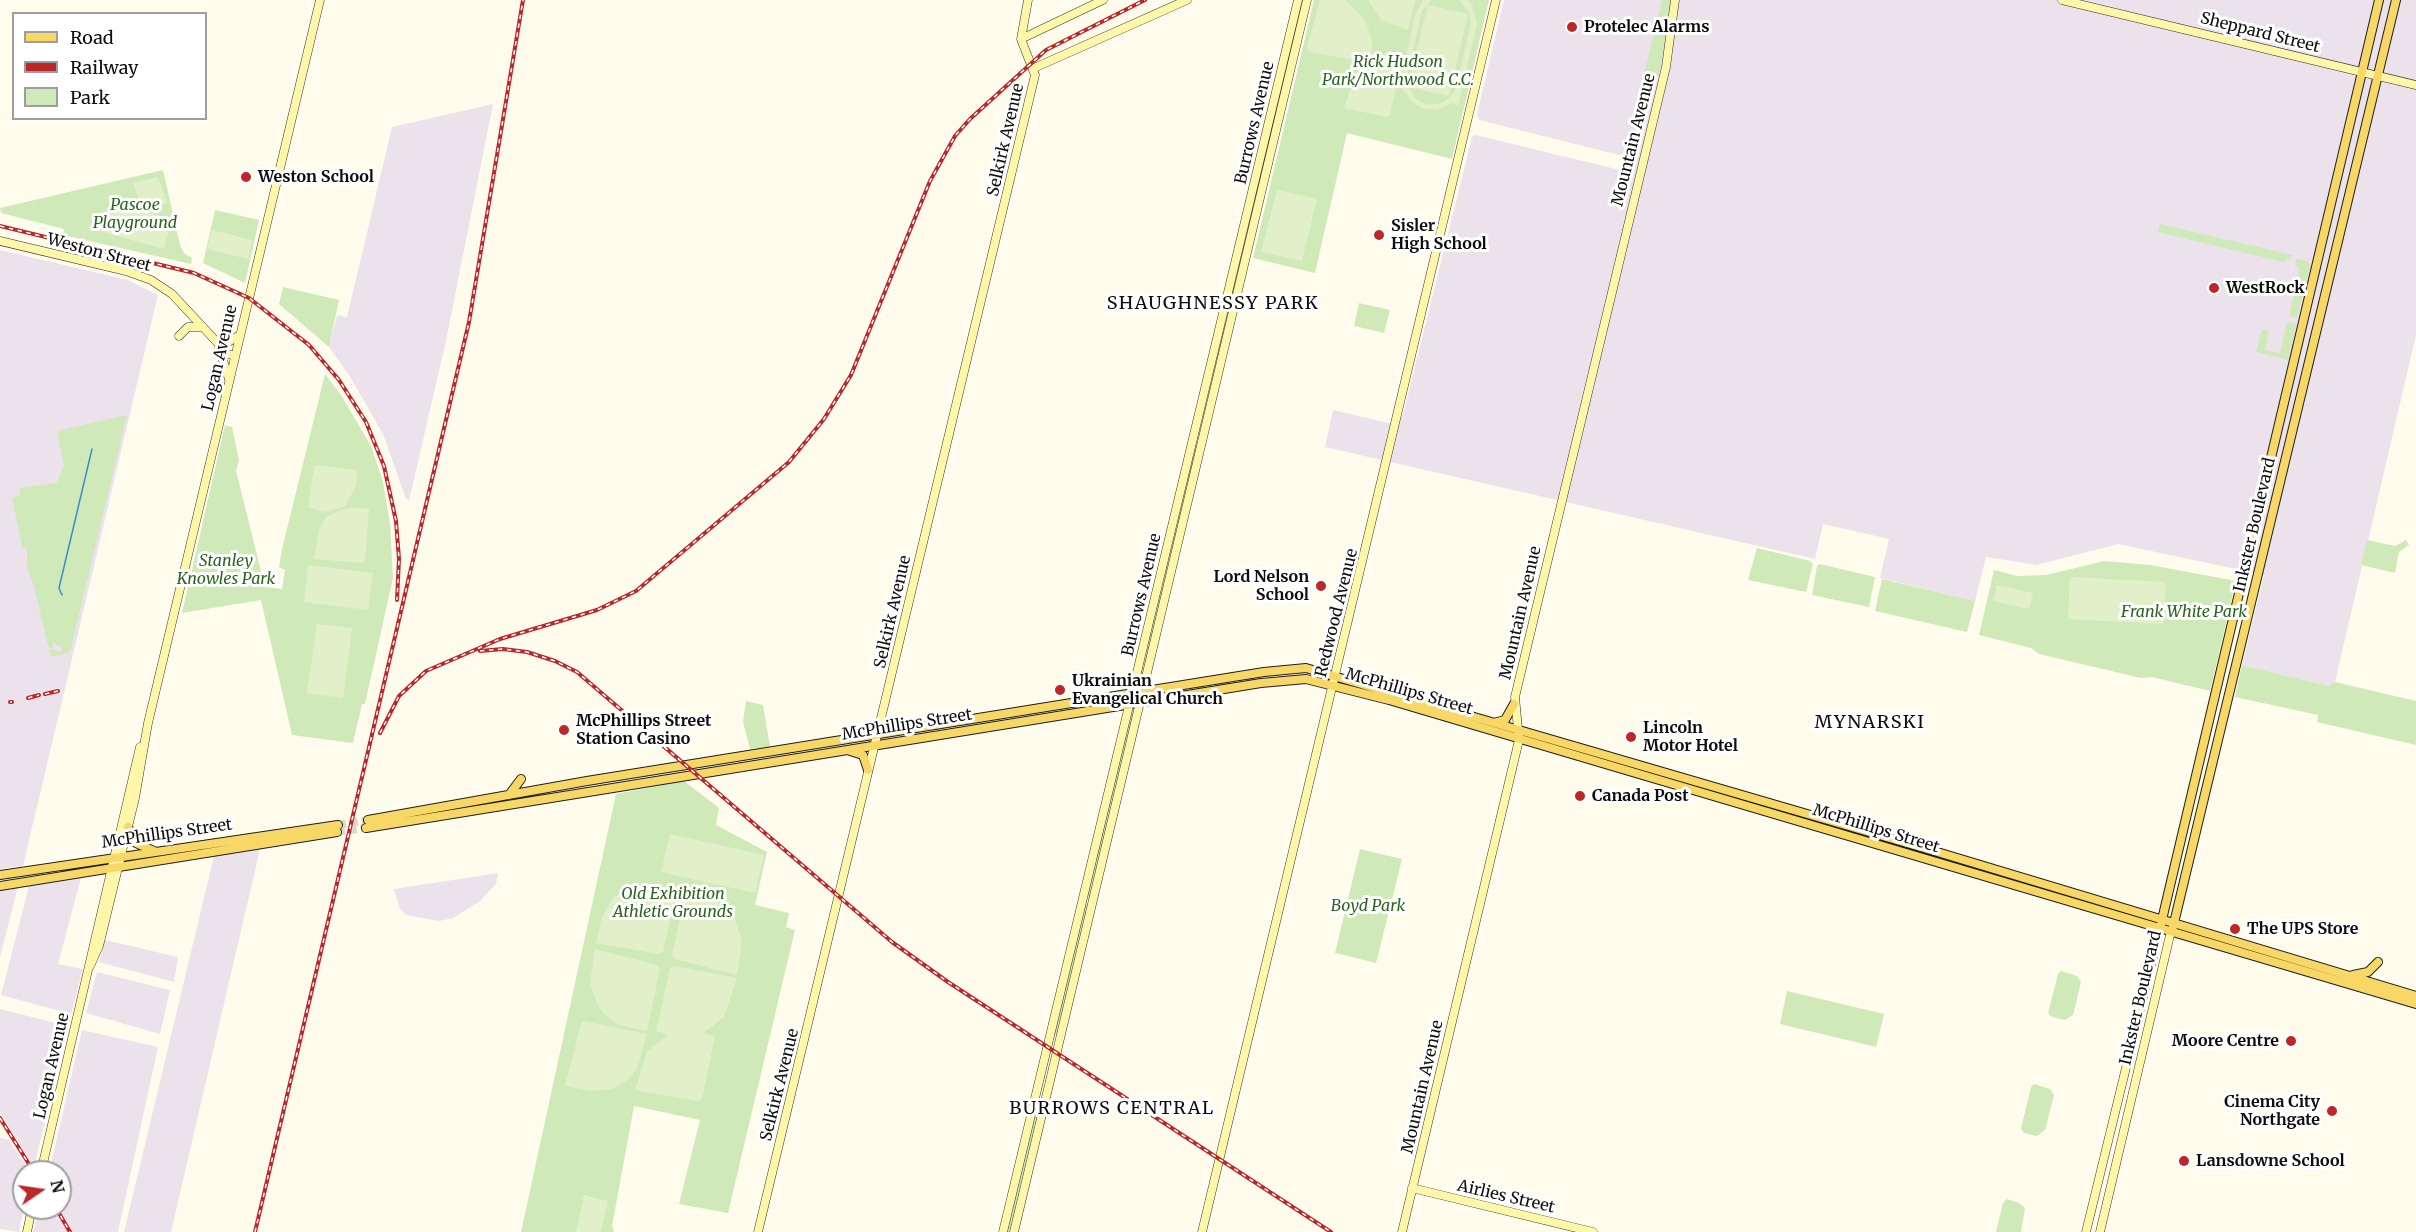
<!DOCTYPE html>
<html>
<head>
<meta charset="utf-8">
<style>
	body { margin:0 }
	#map { position:relative; width:2416px; height:1232px; overflow:hidden; background:#fffcee; font-family:Merriweather,serif }
	canvas { display:block }
	.legend { position:absolute; left:12px; top:12px; width:195px; height:108px; box-sizing:border-box; background:#fff; border:2px solid #9e9e9e; margin:0; padding:8px 10px; list-style:none; font-size:18px; color:#0d0d0d }
	.legend li { display:flex; align-items:center; gap:12px; height:30px }
	.legend b { width:30px; border:2px solid #9e9e9e }
	.north { position:absolute; left:12px; top:1160px; width:60px; height:60px; box-sizing:border-box; background:#fff; border:2px solid #9e9e9e; border-radius:50%; rotate:77deg; font-size:16px; font-weight:700; line-height:24px; text-align:center; color:#0d0d0d }
	.north::after { content:''; display:block; margin:auto; width:21px; height:27px; background:#bc272a; clip-path:polygon(50% 0,100% 100%,50% 72%,0 100%) }
</style>
</head>
<body>
<div id="map">
<canvas width="2416" height="1232"></canvas>
<ul class="legend">
<li><b style="height:8px;background:#f7d766"></b>Road</li>
<li><b style="height:8px;background:#bc272a"></b>Railway</li>
<li><b style="height:16px;background:#d0e9b8"></b>Park</li>
</ul>
<div class="north">N</div>
</div>
<script>
const ctx = document.querySelector('canvas').getContext('2d');
ctx.lineJoin = 'round';
function paint(path, color) {
  ctx.fillStyle = color;
  ctx.fill(path, 'evenodd');
}
function toPath(rows) {
  const path = new Path2D();
  for (const r of rows) {
    path.moveTo(r[0], r[1]);
    for (let i = 2; i < r.length; i += 2) path.lineTo(r[i], r[i + 1]);
  }
  return path;
}
function stroke(path, color, width, dash) {
  ctx.strokeStyle = color;
  ctx.lineWidth = width;
  ctx.lineCap = dash ? 'butt' : 'round';
  ctx.setLineDash(dash || []);
  ctx.stroke(path);
}
function label(font, color, halo, rows, align = 'center') {
  ctx.font = font + ' Merriweather,serif';
  ctx.lineWidth = 6;
  ctx.setLineDash([]);
  ctx.textBaseline = 'middle';
  ctx.strokeStyle = halo;
  ctx.fillStyle = color;
  for (const [text, x, y, turn = 0] of rows) {
    ctx.save();
    ctx.translate(x, y);
    ctx.rotate((+turn || 0) * Math.PI / 180);
    ctx.textAlign = isNaN(turn) ? turn : align;
    if (halo) ctx.strokeText(text, 0, 0);
    ctx.fillText(text, 0, 0);
    ctx.restore();
  }
}
paint(toPath([
	[1504,0,2416,0,2416,335,2335,682,2329,686,2242,665,2264,575,2118,544,2036,565,1986,557,1975,601,1880,578,1889,539,1823,524,1815,559,1325,447,1333,410,1397,425,1403,415,1472,137,1476,135,1628,172,1631,158,1479,120,1477,114],
	[493,104,446,341,409,501,406,499,383,434,349,375,329,347,337,315,347,317,392,127],
	[0,250,128,280,158,295,23,866,0,869],
	[260,849,171,1232,124,1232,214,856],
	[498,873,496,884,480,901,453,918,439,921,406,915,400,909,394,889],
	[81,878,58,964,83,969,71,1014,1,995,29,886],
	[18,887,0,957,0,891],
	[105,940,178,957,174,982,99,962],
	[97,972,170,990,160,1034,86,1013],
	[0,1009,68,1026,34,1167,0,1112],
	[82,1030,158,1047,118,1232,33,1232,40,1208,60,1208,60,1172,49,1172],
	[0,1138,9,1140,30,1172,24,1172,24,1208,19,1232,0,1229]
]), '#ebe2ec');
paint(toPath([
	[1314,0,1489,0,1452,159,1347,133,1315,273,1253,258],
	[1662,0,1671,0,1662,59,1658,76,1654,78,1644,74],
	[163,170,180,245,184,253,192,258,191,264,63,235,64,229,1,213,0,208],
	[215,210,259,220,245,283,203,263],
	[2160,224,2292,255,2291,258,2283,262,2158,232],
	[2296,259,2308,261,2310,266,2297,318,2289,316,2300,268,2295,266],
	[283,287,339,300,329,347,279,304],
	[1359,303,1390,310,1384,333,1354,326],
	[2287,322,2296,324,2288,360,2256,352,2262,329,2269,331,2265,350,2280,353],
	[325,374,341,395,371,446,383,482,390,524,393,578,365,704,362,704,353,743,292,735,261,600,182,613,225,425,232,427,239,460,236,471,265,587,282,589,285,570,279,567,282,549],
	[127,415,70,652,51,657,49,650,55,649,58,652,63,649,53,642,52,648,49,649,34,586,27,567,27,548,23,549,12,498,20,495,20,488,57,483,64,465,57,431],
	[1197,445,1140,688,1138,688,1195,446],
	[2367,540,2395,546,2406,540,2409,545,2399,552,2395,573,2361,565],
	[1757,548,1810,561,1813,564,1806,592,1748,580],
	[2104,561,2150,565,2236,581,2210,691,2152,677,2141,678,2039,654,2031,648,1979,635,1994,570,2017,576,2046,575],
	[1820,564,1875,577,1869,607,1812,595,1817,566],
	[1882,579,1975,601,1967,632,1875,611],
	[2242,665,2329,686,2335,682,2416,701,2416,745,2317,722,2318,715,2235,697],
	[746,701,763,705,770,747,750,749,743,722],
	[1135,710,1089,899,1088,899,1087,896,1131,712],
	[684,781,719,808,716,825,767,852,755,905,789,913,786,927,795,930,728,1213,679,1204,700,1120,634,1106,612,1226,614,1232,521,1232,616,794],
	[1360,849,1402,859,1376,963,1335,953],
	[1088,904,1057,1035,1056,1035,1054,1034,1085,905],
	[2061,971,2077,976,2081,982,2073,1015,2065,1020,2052,1017,2048,1013,2058,974],
	[1787,991,1884,1014,1876,1047,1780,1024],
	[2034,1084,2050,1089,2054,1095,2045,1130,2037,1136,2024,1133,2021,1129,2031,1087],
	[1037,1102,1041,1102,1011,1232,1006,1232],
	[2007,1199,2019,1203,2025,1208,2021,1232,1996,1232,2003,1203]
]), '#d0e9b8');
paint(toPath([
	[1320,0,1345,0,1359,13,1367,25,1372,42,1371,63,1309,52,1307,48],
	[1368,0,1415,0,1408,30,1381,20],
	[1423,0,1432,0,1422,11,1407,76,1408,86,1428,5,1468,14,1449,96,1408,87,1415,98,1427,105,1442,103,1451,96,1455,90,1471,25,1469,12,1459,0,1468,0,1473,7,1477,24,1458,106,1453,103,1437,110,1424,109,1411,101,1402,88,1401,78,1415,15],
	[1393,68,1400,70,1390,115,1387,117,1344,108,1353,82,1371,71],
	[158,177,167,203,155,206,140,203,133,183],
	[1277,190,1317,199,1302,261,1261,252],
	[111,202,172,219,164,249,103,232],
	[212,230,252,240,248,259,207,249],
	[317,465,357,470,356,486,345,506,325,512,308,507,314,467],
	[356,508,369,509,365,560,362,563,314,559,319,529,326,517,343,509],
	[308,565,373,573,368,610,304,602],
	[2070,577,2166,582,2164,624,2068,619],
	[1997,585,2033,593,2029,609,1993,601],
	[317,624,352,628,343,698,307,693],
	[670,834,764,855,755,893,661,872],
	[649,884,677,890,663,952,659,954,596,943,602,917,613,898,634,886],
	[686,892,713,899,726,907,735,919,742,941,737,975,675,959,672,955],
	[595,949,657,965,660,968,647,1031,619,1025,606,1016,597,1004,590,983],
	[674,966,737,978,724,1017,703,1033,715,1036,702,1099,698,1101,635,1090,647,1051,668,1035,656,1031,670,968],
	[584,1021,647,1034,637,1069,627,1080,613,1089,591,1091,565,1086,581,1024],
	[584,1195,608,1201,601,1232,576,1232]
]), '#e2f0ca');
stroke(toPath([
	[62,595,59,588,92,449]
]), '#3b8ecc', 1.5);
stroke(toPath([
	[338,825,368,820],
	[337,832,366,828]
]), '#dbd8cc', 8, [8, 4]);
const secondary = toPath([
	[2062,0,2416,85],
	[1021,39,1103,0],
	[1034,68,1187,0],
	[0,241,126,271,151,280,172,294,228,354,235,356],
	[179,336,188,327,203,327],
	[216,341,228,342,240,335],
	[219,348,229,379],
	[90,966,99,946,135,798,148,723,320,0],
	[41,1172,140,747],
	[1412,1188,1593,1232],
	[27,1232,32,1208],
	[758,1232,1035,75,1021,39,1028,0],
	[1003,1232,1298,0],
	[1014,1232,1307,0],
	[1202,1232,1496,0],
	[1402,1232,1519,740,1515,697,1666,67,1675,0],
	[2086,1232,2160,928],
	[2100,1232,2171,931]
]);
const primary = toPath([
	[1497,722,1505,720,1514,704],
	[850,751,863,755,868,770],
	[509,795,521,779],
	[368,820,587,781,1264,672,1306,668,1924,848,2416,996],
	[128,827,136,843,154,851],
	[366,828,1261,683,1306,679,1389,700,2416,1004],
	[0,875,338,825],
	[0,886,337,832],
	[2161,924,2379,0],
	[2173,927,2396,0],
	[2353,975,2368,972,2378,962]
]);
stroke(secondary, '#2f2f2f', 9);
stroke(primary, '#1e1e1e', 10);
stroke(secondary, '#fef7aa', 8);
stroke(primary, '#f7d766', 8);
const rail = toPath([
	[0,226,194,273,249,298,309,345,339,380,366,422,384,466,396,521,399,559,397,600],
	[480,651,503,649,527,652,555,661,577,672,892,942,948,982,1331,1232],
	[45,694,58,691],
	[28,698,39,695],
	[10,702,12,702],
	[380,733,399,696,426,671,500,639,597,610,636,591,789,462,824,419,851,375,930,181,955,136,970,119,1046,50,1145,0],
	[0,1118,34,1172],
	[56,1208,70,1232],
	[255,1232,469,322,523,0]
]);
stroke(rail, '#bc272a', 4);
stroke(rail, '#fff', 1.5, [4.5]);
for (const [x, y, r, color] of [
	[1572,27,6,"#bc272a"],
	[246,177,6,"#bc272a"],
	[1379,235,6,"#bc272a"],
	[2214,288,6,"#bc272a"],
	[1321,586,6,"#bc272a"],
	[1060,690,6,"#bc272a"],
	[564,730,6,"#bc272a"],
	[1631,737,6,"#bc272a"],
	[1580,796,6,"#bc272a"],
	[2235,929,6,"#bc272a"],
	[2291,1041,6,"#bc272a"],
	[2332,1111,6,"#bc272a"],
	[2184,1161,6,"#bc272a"]
]) {
  const dot = new Path2D();
  dot.arc(x, y, r, 0, 2 * Math.PI);
  ctx.fillStyle = color;
  ctx.fill(dot);
  stroke(dot, '#fff', 2);
}
label('bold 16px', '#0d0d0d', '#fff', [
	["Protelec Alarms",1584,27],
	["Weston School",258,177],
	["Sisler",1391,226],
	["High School",1391,244],
	["WestRock",2226,288],
	["Lord Nelson",1309,577,"right"],
	["School",1309,595,"right"],
	["Ukrainian",1072,681],
	["Evangelical Church",1072,699],
	["McPhillips Street",576,721],
	["Station Casino",576,739],
	["Lincoln",1643,728],
	["Motor Hotel",1643,746],
	["Canada Post",1592,796],
	["The UPS Store",2247,929],
	["Moore Centre",2279,1041,"right"],
	["Cinema City",2320,1102,"right"],
	["Northgate",2320,1120,"right"],
	["Lansdowne School",2196,1161]
], 'left');
label('16px', '#0d0d0d', '#fff', [
	["Sheppard Street",2260,33,14],
	["Burrows Avenue",1255,123,-77],
	["Selkirk Avenue",1006,140,-77],
	["Mountain Avenue",1634,140,-76],
	["Weston Street",99,253,15],
	["Logan Avenue",220,358,-77],
	["Inkster Boulevard",2255,525,-77],
	["Burrows Avenue",1142,595,-77],
	["Selkirk Avenue",893,612,-77],
	["Redwood Avenue",1337,613,-76],
	["Mountain Avenue",1521,613,-77],
	["McPhillips Street",1409,692,16],
	["McPhillips Street",907,725,-9],
	["McPhillips Street",1876,829,17],
	["McPhillips Street",167,834,-8],
	["Inkster Boulevard",2141,998,-77],
	["Logan Avenue",52,1066,-77],
	["Selkirk Avenue",780,1085,-76],
	["Mountain Avenue",1423,1087,-77],
	["Airlies Street",1506,1197,13]
]);
label('italic 16px', '#2b641e', '#fff', [
	["Rick Hudson",1398,62],
	["Park/Northwood C.C.",1398,80],
	["Pascoe",135,205],
	["Playground",135,223],
	["Stanley",226,561],
	["Knowles Park",226,579],
	["Frank White Park",2184,612],
	["Old Exhibition",673,894],
	["Athletic Grounds",673,912],
	["Boyd Park",1368,906]
]);
ctx.letterSpacing = '1.5px';
label('18px', '#0d0d0d', '#fff', [
	["SHAUGHNESSY PARK",1213,304],
	["MYNARSKI",1870,723],
	["BURROWS CENTRAL",1112,1109]
]);
ctx.letterSpacing = '0px';
</script>
</body>
</html>
